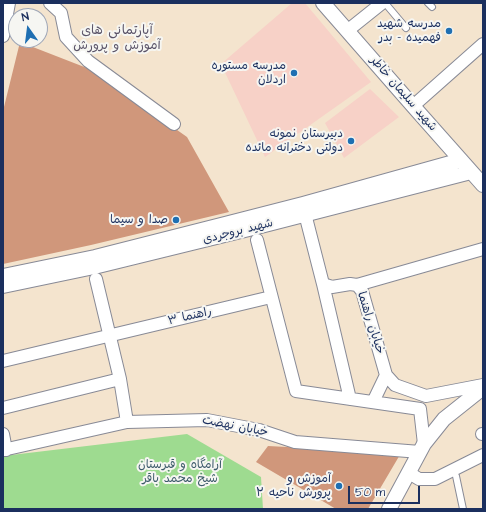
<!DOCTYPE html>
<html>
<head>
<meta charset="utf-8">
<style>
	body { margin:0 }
	#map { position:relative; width:486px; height:512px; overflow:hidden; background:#f4e4ce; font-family:"Architects Daughter",sans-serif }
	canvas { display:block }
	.frame { position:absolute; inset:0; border:4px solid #1b2f5e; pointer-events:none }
	.north { position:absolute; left:8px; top:8px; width:40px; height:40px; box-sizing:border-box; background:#f6f6f2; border:1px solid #9ea6b7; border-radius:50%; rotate:346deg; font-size:11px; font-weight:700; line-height:16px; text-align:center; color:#1b2f5e }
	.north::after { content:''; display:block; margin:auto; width:14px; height:18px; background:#1f6fb2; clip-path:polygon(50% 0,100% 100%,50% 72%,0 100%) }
	.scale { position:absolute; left:348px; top:486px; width:72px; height:18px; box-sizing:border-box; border:2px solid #1b2f5e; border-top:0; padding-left:5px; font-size:12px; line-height:14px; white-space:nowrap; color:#1b2f5e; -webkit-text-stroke:3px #f6f6f2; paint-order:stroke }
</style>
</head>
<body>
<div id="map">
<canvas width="486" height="512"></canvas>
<div class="frame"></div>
<div class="north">N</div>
<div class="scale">50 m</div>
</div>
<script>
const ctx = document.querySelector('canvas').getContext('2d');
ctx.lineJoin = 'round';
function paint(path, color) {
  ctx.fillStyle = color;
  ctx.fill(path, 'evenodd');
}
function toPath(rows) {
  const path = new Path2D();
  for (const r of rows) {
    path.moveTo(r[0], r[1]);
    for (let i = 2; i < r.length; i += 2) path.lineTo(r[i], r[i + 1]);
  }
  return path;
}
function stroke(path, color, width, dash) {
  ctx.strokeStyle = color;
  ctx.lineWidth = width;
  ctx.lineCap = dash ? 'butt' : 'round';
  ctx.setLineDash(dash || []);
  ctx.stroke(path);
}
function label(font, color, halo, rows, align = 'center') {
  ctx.font = font + ' "Architects Daughter","Playpen Sans Arabic",sans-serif';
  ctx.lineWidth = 4;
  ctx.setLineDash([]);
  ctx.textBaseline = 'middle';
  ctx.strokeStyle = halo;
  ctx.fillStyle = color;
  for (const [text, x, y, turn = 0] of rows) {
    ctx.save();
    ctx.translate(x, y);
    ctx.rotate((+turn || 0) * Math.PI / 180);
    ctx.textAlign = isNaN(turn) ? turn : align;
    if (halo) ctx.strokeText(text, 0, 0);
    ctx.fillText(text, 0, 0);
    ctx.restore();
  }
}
paint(toPath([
	[292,3,305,3,371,82,265,157,221,64],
	[370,89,399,117,344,158,325,123]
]), '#f7d1c7');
paint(toPath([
	[187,434,261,477,263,509,3,509,3,456]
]), '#9edb90');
paint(toPath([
	[20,42,92,70,187,137,229,212,91,245,3,264,3,111],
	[268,446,401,453,368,509,336,509,256,462]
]), '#d0977b');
const service = toPath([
	[385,3,406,28],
	[428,3,432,7],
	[456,476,463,509]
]);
const minor = toPath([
	[50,3,61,13,66,37,88,61,174,124],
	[347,31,382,3],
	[3,36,9,3],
	[413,106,483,44],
	[303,206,323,284,332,287,350,284,357,285,362,291,386,375,395,385,426,396,483,385],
	[257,240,296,391,420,409,424,444],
	[96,279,120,379,127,422],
	[323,284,350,399],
	[357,285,483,249],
	[3,361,271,297],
	[373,402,386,375],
	[3,408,120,379],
	[3,434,6,450],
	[482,434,483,434],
	[3,450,127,422,207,420,259,430,295,442,420,452],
	[409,473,419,479,435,479,483,455]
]);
const tertiary = toPath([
	[323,3,413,106,483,185],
	[3,276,95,257,225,224,303,204,461,160],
	[3,286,94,267,253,228,471,172],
	[389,509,424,444,444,419,483,388]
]);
stroke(service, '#888a96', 8);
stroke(minor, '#888a96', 14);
stroke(tertiary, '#888a96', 16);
stroke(service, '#fff', 6);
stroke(minor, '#fff', 12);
stroke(tertiary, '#fff', 14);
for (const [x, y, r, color] of [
	[449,31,4,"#1f6fb2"],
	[294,73,4,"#1f6fb2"],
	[351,141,4,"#1f6fb2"],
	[176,220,4,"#1f6fb2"],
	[339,486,4,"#1f6fb2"]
]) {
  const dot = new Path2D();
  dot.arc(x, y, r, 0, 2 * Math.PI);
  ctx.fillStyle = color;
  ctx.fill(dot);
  stroke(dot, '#f6f6f2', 1.5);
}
label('12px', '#1b2f5e', '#f6f6f2', [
	["مدرسه شهید",441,24],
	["فهمیده - بدر",441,38],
	["مدرسه مستوره",286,66],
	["اردلان",286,80],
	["دبیرستان نمونه",343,134],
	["دولتی دخترانه مائده",343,148],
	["صدا و سیما",168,220],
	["آموزش و",331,479],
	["پرورش ناحیه ۲",331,493]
], 'right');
label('12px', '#1b2f5e', '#f6f6f2', [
	["شهید سلیمان خاطر",403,94,49],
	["شهید بروجردی",238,232,-14],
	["راهنما ۳",190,317,-13],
	["خیابان راهنما",370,323,72],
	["خیابان نهضت",235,427,11]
]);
label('12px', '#3c5a6a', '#f6f6f2', [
	["آرامگاه و قبرستان",180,465],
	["شیخ محمد باقر",180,479]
]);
label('13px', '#5a5368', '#f6f6f2', [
	["آپارتمانی های",117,31],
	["آموزش و پرورش",117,46]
]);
</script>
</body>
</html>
